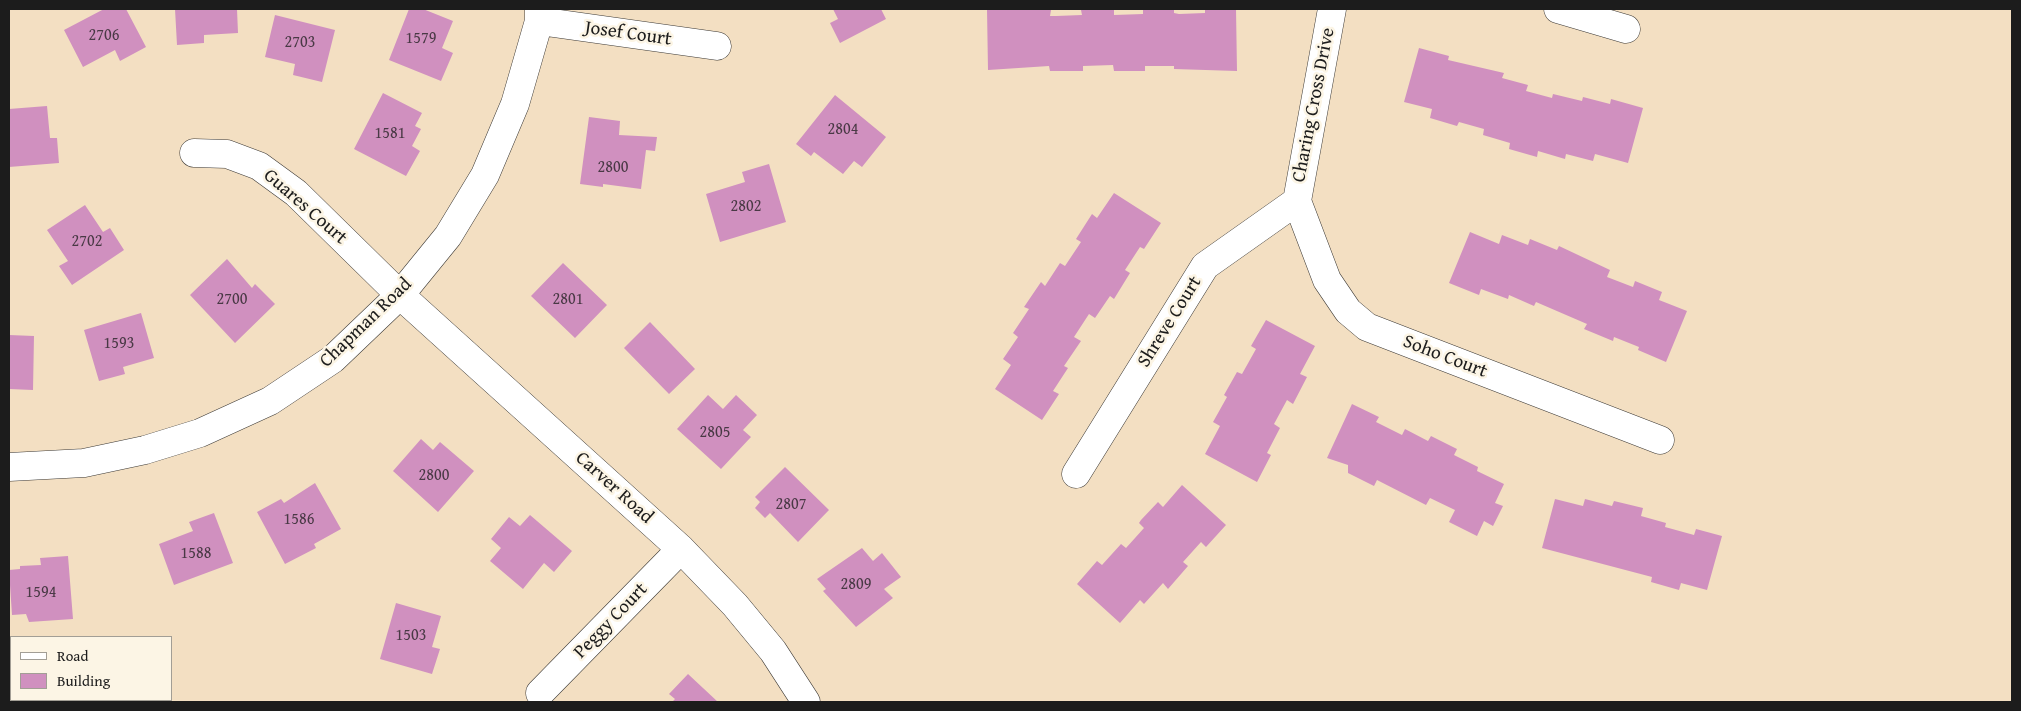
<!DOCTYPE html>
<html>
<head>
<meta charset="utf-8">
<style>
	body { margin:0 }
	#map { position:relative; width:2021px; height:711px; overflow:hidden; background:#f3dfc2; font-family:"Gentium Book Plus",serif }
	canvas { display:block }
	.frame { position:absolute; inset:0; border:10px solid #1c1c1c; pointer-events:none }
	.legend { position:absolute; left:10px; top:636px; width:162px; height:65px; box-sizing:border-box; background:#fcf5e5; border:1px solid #a29e95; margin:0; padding:6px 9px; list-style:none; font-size:15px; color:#1c1c1c }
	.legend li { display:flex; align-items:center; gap:10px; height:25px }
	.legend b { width:25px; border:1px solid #a29e95 }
</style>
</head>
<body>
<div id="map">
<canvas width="2021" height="711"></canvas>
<div class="frame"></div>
<ul class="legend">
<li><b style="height:6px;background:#fff"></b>Road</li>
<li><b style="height:14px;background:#d090bf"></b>Building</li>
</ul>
</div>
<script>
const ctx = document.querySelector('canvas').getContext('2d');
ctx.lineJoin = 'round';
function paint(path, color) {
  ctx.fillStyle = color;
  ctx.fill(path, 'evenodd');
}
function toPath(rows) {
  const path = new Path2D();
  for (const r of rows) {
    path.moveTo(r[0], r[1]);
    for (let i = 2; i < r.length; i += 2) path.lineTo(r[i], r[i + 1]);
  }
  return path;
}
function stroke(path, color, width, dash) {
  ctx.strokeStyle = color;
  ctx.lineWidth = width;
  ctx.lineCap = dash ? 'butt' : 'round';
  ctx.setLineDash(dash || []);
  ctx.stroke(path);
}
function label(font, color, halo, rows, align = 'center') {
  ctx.font = font + ' "Gentium Book Plus",serif';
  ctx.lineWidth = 5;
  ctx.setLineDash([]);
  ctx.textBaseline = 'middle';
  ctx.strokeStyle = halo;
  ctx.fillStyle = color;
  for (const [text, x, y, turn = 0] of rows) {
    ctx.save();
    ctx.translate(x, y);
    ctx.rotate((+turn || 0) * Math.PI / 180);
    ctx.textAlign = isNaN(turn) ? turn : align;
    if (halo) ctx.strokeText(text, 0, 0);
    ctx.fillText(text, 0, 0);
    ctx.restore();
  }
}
paint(toPath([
	[104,9,126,9,146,47,120,61,115,50,83,67,64,30],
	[175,9,237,9,238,33,204,35,204,43,177,45],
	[409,9,423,9,453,21,442,48,453,53,441,81,389,60],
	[833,9,881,9,886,19,840,43,830,23,838,19],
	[987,9,1051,10,1050,16,1056,16,1082,15,1081,10,1114,10,1114,15,1143,14,1143,9,1174,9,1174,13,1179,14,1205,13,1205,9,1236,9,1237,71,1174,69,1174,66,1145,66,1145,71,1114,71,1113,65,1083,66,1083,71,1050,71,1049,66,988,70],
	[275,15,335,30,322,82,293,75,295,64,265,57],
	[1419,48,1449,56,1448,60,1504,73,1502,78,1528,85,1526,91,1552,98,1553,94,1582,101,1583,97,1610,104,1611,99,1643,108,1628,163,1595,154,1593,161,1566,154,1565,159,1538,151,1537,157,1509,149,1510,143,1483,135,1484,129,1459,122,1457,126,1430,118,1432,109,1404,102],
	[383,93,422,113,415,126,421,129,412,146,420,151,406,176,354,149],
	[835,95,886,137,862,167,854,161,843,174,814,152,811,156,796,144],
	[47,106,50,138,57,138,59,163,9,167,9,109],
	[589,117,620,121,619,135,657,137,655,151,646,150,641,189,603,184,603,187,580,184],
	[769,164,786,222,720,242,706,194,745,182,742,172],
	[1114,193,1161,223,1144,249,1140,247,1125,270,1130,273,1114,299,1110,296,1095,318,1089,314,1074,337,1081,341,1064,366,1068,368,1053,391,1059,394,1042,420,995,389,1011,365,1003,359,1018,337,1013,333,1029,309,1024,307,1041,282,1045,286,1060,263,1065,266,1081,242,1076,239,1092,214,1097,218],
	[85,205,103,232,110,228,124,250,72,285,59,266,68,261,47,230],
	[1470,232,1499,244,1502,235,1528,245,1530,239,1557,250,1559,246,1610,270,1607,277,1633,287,1635,281,1662,292,1659,300,1687,311,1666,362,1638,350,1639,347,1614,337,1613,341,1584,329,1587,324,1536,302,1534,306,1509,295,1508,299,1481,289,1479,295,1449,283],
	[227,259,252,288,255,284,275,304,235,343,190,295],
	[563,263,607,305,575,338,531,296],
	[141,313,154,358,123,367,125,374,99,381,84,330],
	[1266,320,1315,346,1300,374,1307,377,1293,404,1287,400,1274,424,1280,428,1267,453,1271,455,1257,482,1205,454,1220,426,1213,422,1227,397,1224,395,1237,372,1242,374,1256,349,1251,346],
	[650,322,695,369,669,394,624,348],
	[9,335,34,336,33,390,9,389],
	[708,395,723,409,736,395,757,415,743,430,751,437,721,469,677,429],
	[1352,404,1379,417,1376,422,1402,435,1405,429,1428,441,1431,436,1457,449,1454,455,1478,467,1477,471,1504,484,1495,503,1503,506,1493,526,1484,521,1477,536,1449,522,1455,510,1430,498,1426,505,1377,480,1374,486,1348,473,1348,465,1327,458],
	[421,439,433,450,440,442,474,471,438,512,393,471],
	[785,467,829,510,798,542,770,513,765,518,755,508,760,502,755,497],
	[315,483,341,529,314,544,316,548,285,564,257,512,281,499,284,503],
	[1182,485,1226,525,1206,547,1201,542,1183,562,1188,566,1168,589,1163,583,1144,604,1140,600,1120,623,1077,584,1097,561,1102,565,1121,544,1126,548,1144,528,1139,523,1141,520,1158,502,1163,507],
	[1555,499,1583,506,1585,499,1612,506,1614,501,1643,508,1641,516,1666,523,1665,527,1694,535,1696,529,1722,536,1707,590,1681,583,1679,590,1651,582,1652,577,1542,548],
	[214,513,233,563,174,585,159,544,193,531,189,522],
	[530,515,572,551,554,572,544,563,523,589,490,561,501,548,491,539,509,517,520,526],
	[862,548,873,561,882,553,901,577,884,589,893,598,856,627,823,591,826,589,817,579],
	[68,556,73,619,29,622,26,614,12,615,9,570,20,569,20,566,41,565,40,558],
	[396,603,441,616,432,647,440,649,432,674,380,659],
	[688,674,718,702,672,702,675,699,669,694]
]), '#d090bf');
const minor = toPath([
	[1558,9,1626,29],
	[539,21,717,46],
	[194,153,227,154,259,166,296,193,400,295,681,549,735,605,773,651,806,702],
	[1297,201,1327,280,1348,311,1367,327,1660,440],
	[1297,201,1332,9],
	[9,467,84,463,145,450,200,433,270,401,333,359,400,295,448,236,485,175,515,104,539,21,539,9],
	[1076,474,1205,266,1297,201],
	[540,693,681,549]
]);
stroke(minor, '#3c3935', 29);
stroke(minor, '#fff', 28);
label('16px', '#493945', null, [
	["2706",104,36],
	["1579",421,39],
	["2703",300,43],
	["2804",843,130],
	["1581",390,134],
	["2800",613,168],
	["2802",746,207],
	["2702",87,242],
	["2700",232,300],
	["2801",568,300],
	["1593",119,344],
	["2805",715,433],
	["2800",434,476],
	["2807",791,505],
	["1586",299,520],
	["1588",196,554],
	["2809",856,585],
	["1594",41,593],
	["1503",411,636]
]);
label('19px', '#1c1c1c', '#fcf5e5', [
	["Josef Court",628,34,8],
	["Charing Cross Drive",1314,105,-79],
	["Guares Court",305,207,41],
	["Shreve Court",1170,322,-58],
	["Chapman Road",366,323,-44],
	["Soho Court",1445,357,21],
	["Carver Road",614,488,42],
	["Peggy Court",611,621,-46]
]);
</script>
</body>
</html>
